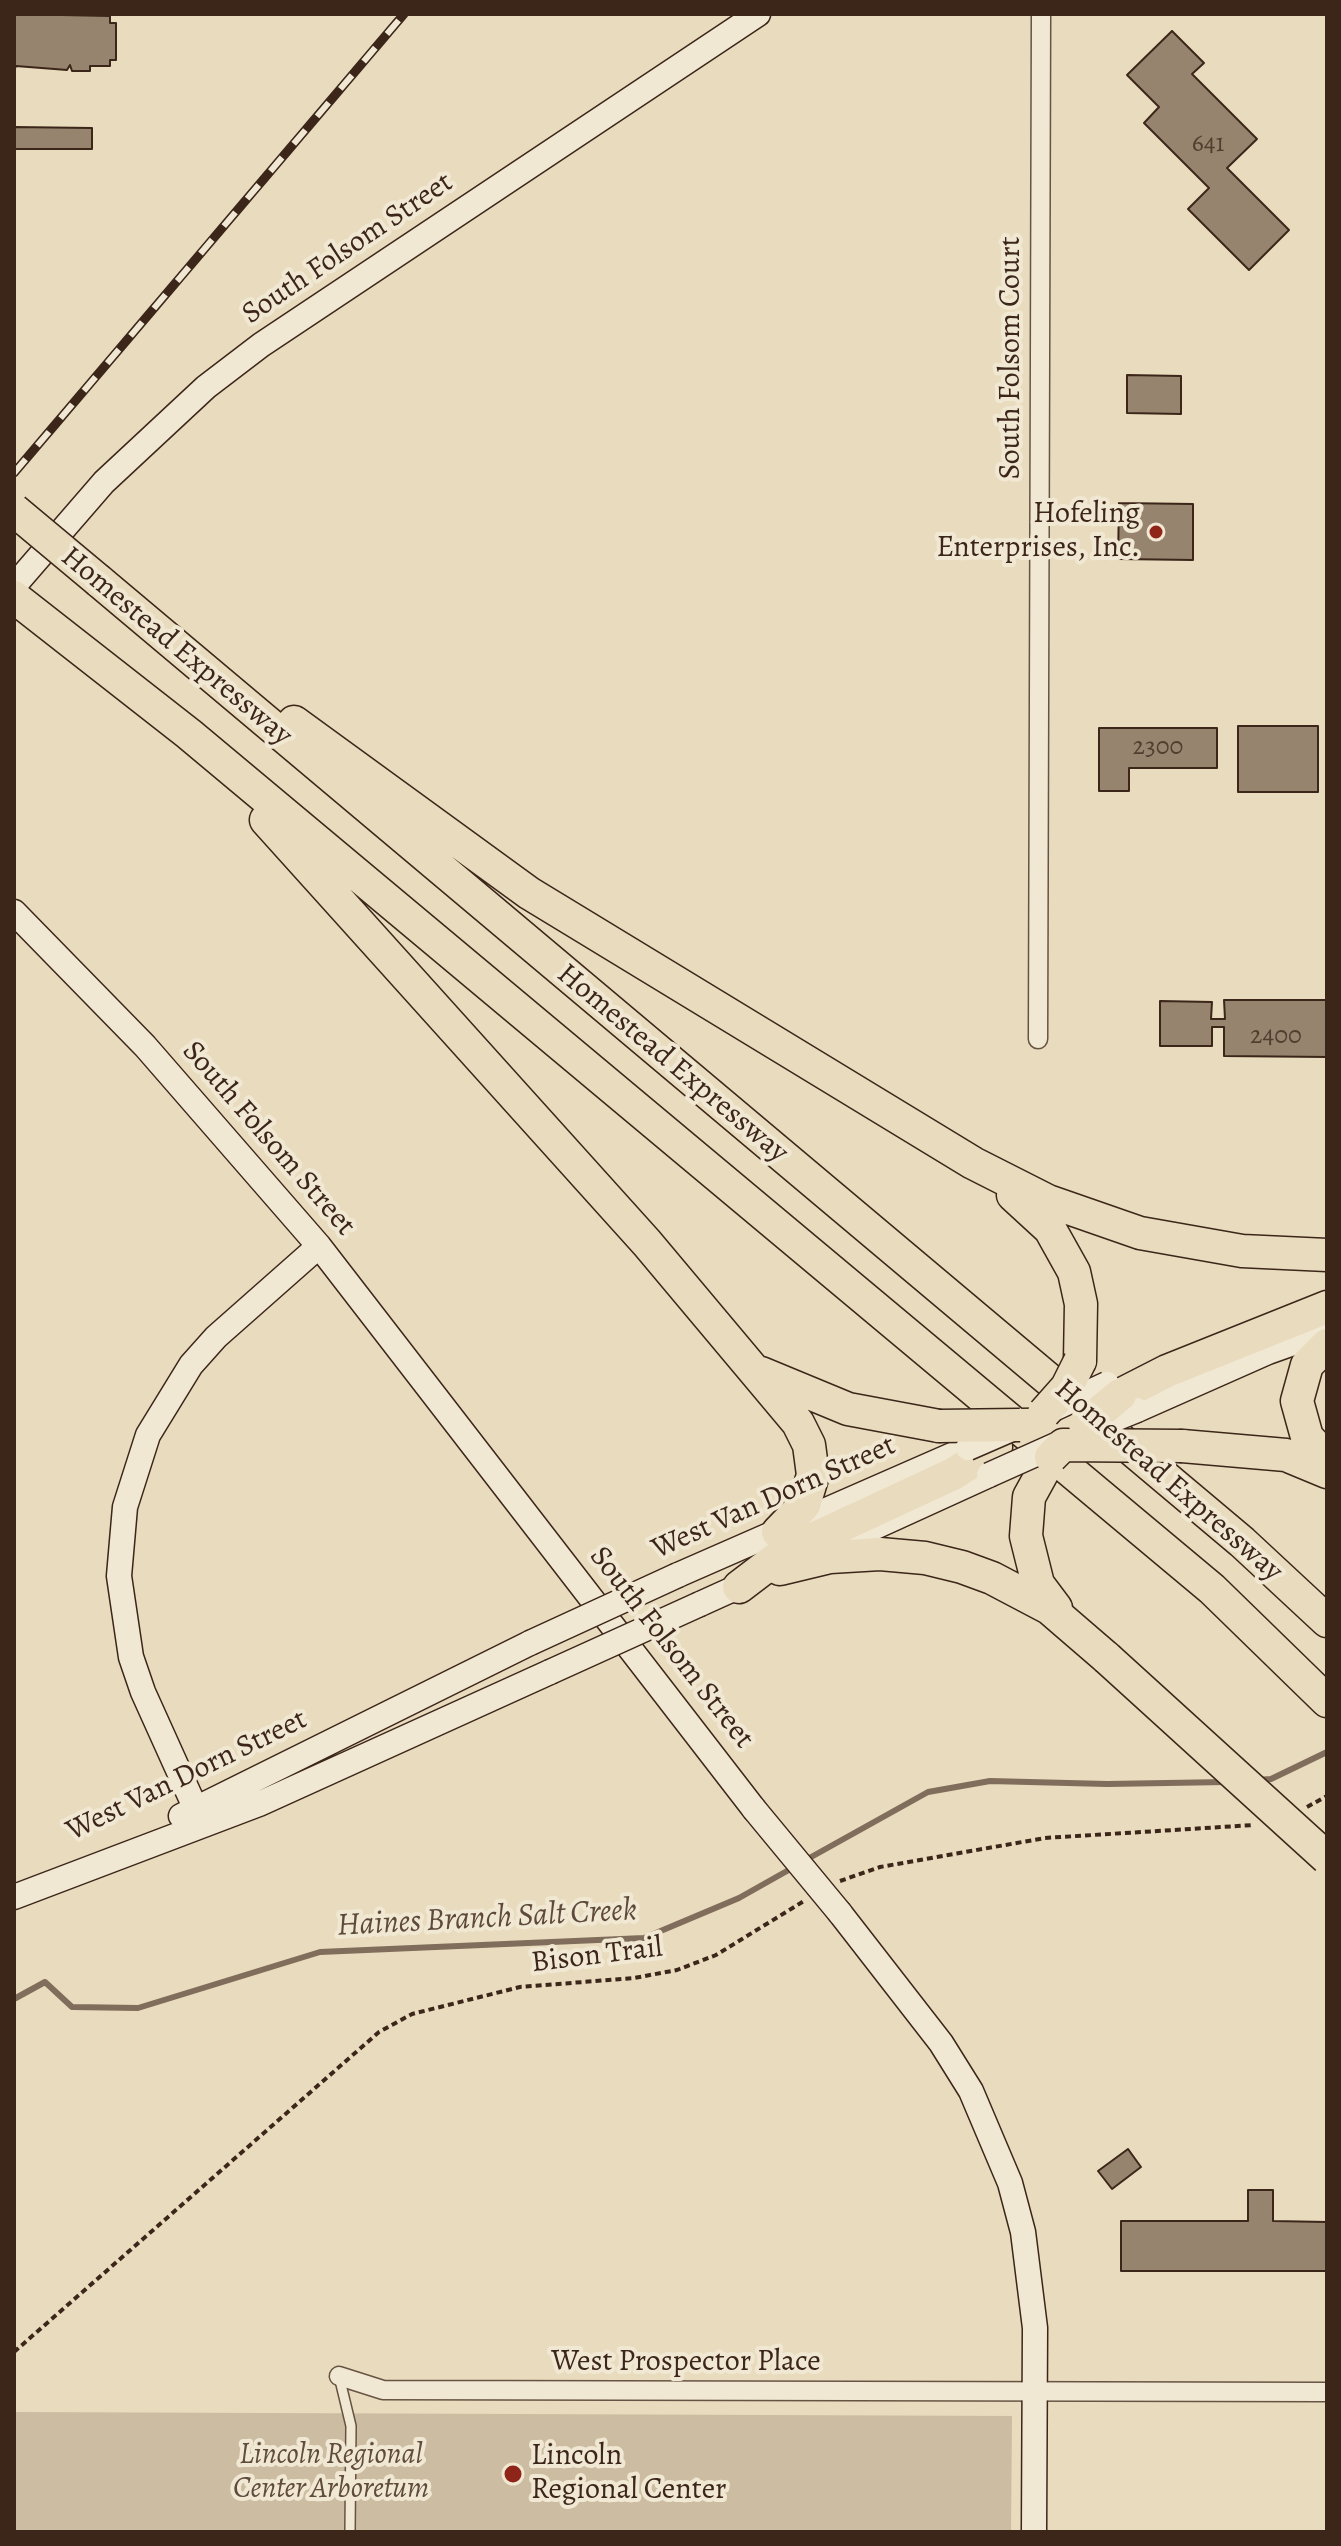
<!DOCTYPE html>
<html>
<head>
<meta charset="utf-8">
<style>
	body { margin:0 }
	#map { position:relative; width:1341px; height:2546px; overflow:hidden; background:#e9dbbd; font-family:Alegreya,serif }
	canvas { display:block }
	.frame { position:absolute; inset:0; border:16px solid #3c261a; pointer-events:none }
</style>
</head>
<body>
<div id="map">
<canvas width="1341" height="2546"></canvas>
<div class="frame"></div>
</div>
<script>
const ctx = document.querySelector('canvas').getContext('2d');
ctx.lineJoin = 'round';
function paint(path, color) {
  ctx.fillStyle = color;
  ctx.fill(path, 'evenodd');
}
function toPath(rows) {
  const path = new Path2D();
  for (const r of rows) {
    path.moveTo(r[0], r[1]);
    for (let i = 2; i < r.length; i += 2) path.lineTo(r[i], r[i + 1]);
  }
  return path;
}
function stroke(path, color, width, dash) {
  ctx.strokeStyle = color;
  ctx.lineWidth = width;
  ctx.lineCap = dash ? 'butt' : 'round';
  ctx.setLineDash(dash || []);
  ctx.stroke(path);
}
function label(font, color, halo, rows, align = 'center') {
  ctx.font = font + ' Alegreya,serif';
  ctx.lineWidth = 8;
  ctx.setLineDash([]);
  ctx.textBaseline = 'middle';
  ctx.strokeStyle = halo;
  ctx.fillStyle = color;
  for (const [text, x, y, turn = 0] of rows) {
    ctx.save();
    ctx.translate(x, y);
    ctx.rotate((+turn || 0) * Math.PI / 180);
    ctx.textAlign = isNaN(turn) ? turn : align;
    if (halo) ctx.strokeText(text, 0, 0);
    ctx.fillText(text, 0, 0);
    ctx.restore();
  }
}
paint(toPath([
	[14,2412,1012,2416,1011,2532,14,2532]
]), '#ccbca1');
stroke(toPath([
	[1257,1780,1271,1779,1327,1752],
	[804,1861,928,1792,990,1781,1107,1784,1226,1782],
	[14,1999,45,1982,72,2007,138,2008,320,1952,644,1938,739,1898,794,1867]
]), '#806d5b', 6);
const building = toPath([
	[14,14,110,16,110,23,116,23,116,60,110,60,110,66,90,66,90,71,72,71,70,65,67,70,16,66,14,71,14,14],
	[1172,31,1204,63,1192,74,1257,139,1227,168,1289,230,1249,270,1188,209,1209,188,1144,123,1159,107,1127,75,1172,31],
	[14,127,92,128,92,149,14,149,14,127],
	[1127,375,1181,376,1181,414,1127,413,1127,375],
	[1119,503,1193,504,1193,560,1118,559,1119,503],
	[1238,726,1318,726,1318,792,1238,792,1238,726],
	[1099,728,1217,728,1217,768,1129,768,1129,791,1099,791,1099,728],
	[1224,1000,1327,1000,1327,1057,1224,1056,1224,1027,1212,1027,1212,1046,1160,1046,1160,1001,1212,1002,1211,1019,1225,1019,1224,1000],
	[1128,2149,1141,2167,1112,2189,1098,2171,1128,2149],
	[1248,2190,1273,2190,1273,2221,1327,2222,1327,2271,1121,2271,1121,2221,1248,2221,1248,2190]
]);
paint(building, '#96846f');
stroke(building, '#3c261a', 2);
const lane = toPath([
	[339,2376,351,2426,350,2532]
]);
const street = toPath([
	[1038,1039,1041,14],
	[339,2376,383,2390,1327,2392]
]);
const secondary = toPath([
	[14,586,104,482,206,387,261,345,758,14],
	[14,912,145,1046,319,1246,754,1809],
	[1137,1410,1268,1352,1327,1331],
	[853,1537,989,1475],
	[678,1575,968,1448],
	[700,1604,753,1580],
	[181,1816,530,1643],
	[203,1825,143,1692,131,1657,119,1576,125,1507,148,1435,191,1365,216,1337,319,1246],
	[14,1897,259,1804,550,1672],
	[840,1913,941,2043,971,2091,1010,2183,1023,2232,1035,2328,1034,2532]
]);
const highway = toPath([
	[99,581,1242,1542,1327,1621],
	[14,597,189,734,1212,1589,1327,1701],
	[294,722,529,893,973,1163,1048,1201,1140,1233,1242,1251,1327,1255],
	[266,820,647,1243,798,1423,809,1445,813,1475,804,1505,778,1532],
	[1013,1195,1050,1229,1074,1272,1081,1304,1080,1361],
	[1327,1345,1307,1365,1297,1401,1307,1437,1327,1458],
	[761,1373,848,1409,939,1426],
	[1120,1395,1167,1371,1327,1307],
	[1020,1425,1101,1424],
	[1182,1446,1286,1455,1327,1472],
	[1051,1457,1029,1497,1026,1536,1038,1584,1056,1608],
	[780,1569,830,1557,880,1554,925,1558,962,1567,992,1578,1049,1608,1107,1658],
	[739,1587,785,1552,953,1474,996,1447]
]);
stroke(lane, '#675343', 12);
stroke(street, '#675343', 21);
stroke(secondary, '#3c261a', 27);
stroke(highway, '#3c261a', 35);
stroke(toPath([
	[1307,1807,1327,1796],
	[840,1881,880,1867,1045,1838,1253,1825],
	[14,2352,379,2032,412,2014,520,1987,634,1978,677,1970,716,1955,804,1901]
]), '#3c261a', 4, [6, 4]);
stroke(lane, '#f1e8d4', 9);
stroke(street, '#f1e8d4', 18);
stroke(secondary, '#f1e8d4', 24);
stroke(highway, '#e9dbbd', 32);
const rail = toPath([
	[14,473,404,14]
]);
stroke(rail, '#3c261a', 9);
stroke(rail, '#f1e8d4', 6, [18]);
const secondaryBridge = toPath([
	[1051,1410,1107,1384],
	[1090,1429,1137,1410],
	[968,1448,1014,1428],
	[989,1475,1056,1445],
	[530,1643,678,1575],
	[550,1672,700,1604],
	[754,1809,840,1913]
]);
const highwayBridge = toPath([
	[14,510,99,581],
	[1044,1413,1067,1387,1080,1361],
	[1085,1424,1120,1395],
	[939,1426,1020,1425],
	[1051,1457,1063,1445,1182,1446],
	[1107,1658,1327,1858]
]);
stroke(secondaryBridge, '#3c261a', 27, []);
stroke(highwayBridge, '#3c261a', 35, []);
stroke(secondaryBridge, '#f1e8d4', 24);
stroke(highwayBridge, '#e9dbbd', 32);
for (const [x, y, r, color] of [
	[1156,532,8,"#8f2418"],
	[513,2474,10,"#8f2418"]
]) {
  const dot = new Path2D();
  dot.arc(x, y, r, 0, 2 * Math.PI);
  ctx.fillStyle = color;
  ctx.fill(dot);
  stroke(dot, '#f1e8d4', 3);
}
label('26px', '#523e2f', null, [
	["641",1208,145],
	["2300",1158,748],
	["2400",1276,1037]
]);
label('30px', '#3c261a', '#f1e8d4', [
	["South Folsom Street",348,249,-34],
	["South Folsom Court",1012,358,-90],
	["Homestead Expressway",176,647,40],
	["Homestead Expressway",672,1064,40],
	["South Folsom Street",268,1139,49],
	["Homestead Expressway",1168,1481,41],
	["West Van Dorn Street",774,1498,-24],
	["South Folsom Street",671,1648,52],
	["West Van Dorn Street",187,1776,-26],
	["Bison Trail",597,1956,-7],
	["West Prospector Place",686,2363]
]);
label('30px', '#3c261a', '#f1e8d4', [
	["Hofeling",1140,515],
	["Enterprises, Inc.",1140,549],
	["Lincoln",531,2457,"left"],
	["Regional Center",531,2491,"left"]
], 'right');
label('italic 30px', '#604c3c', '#f1e8d4', [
	["Lincoln Regional",331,2456],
	["Center Arboretum",331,2490]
]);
label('italic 32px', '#5e4a3a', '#f1e8d4', [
	["Haines Branch Salt Creek",487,1919,-3]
]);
</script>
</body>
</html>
